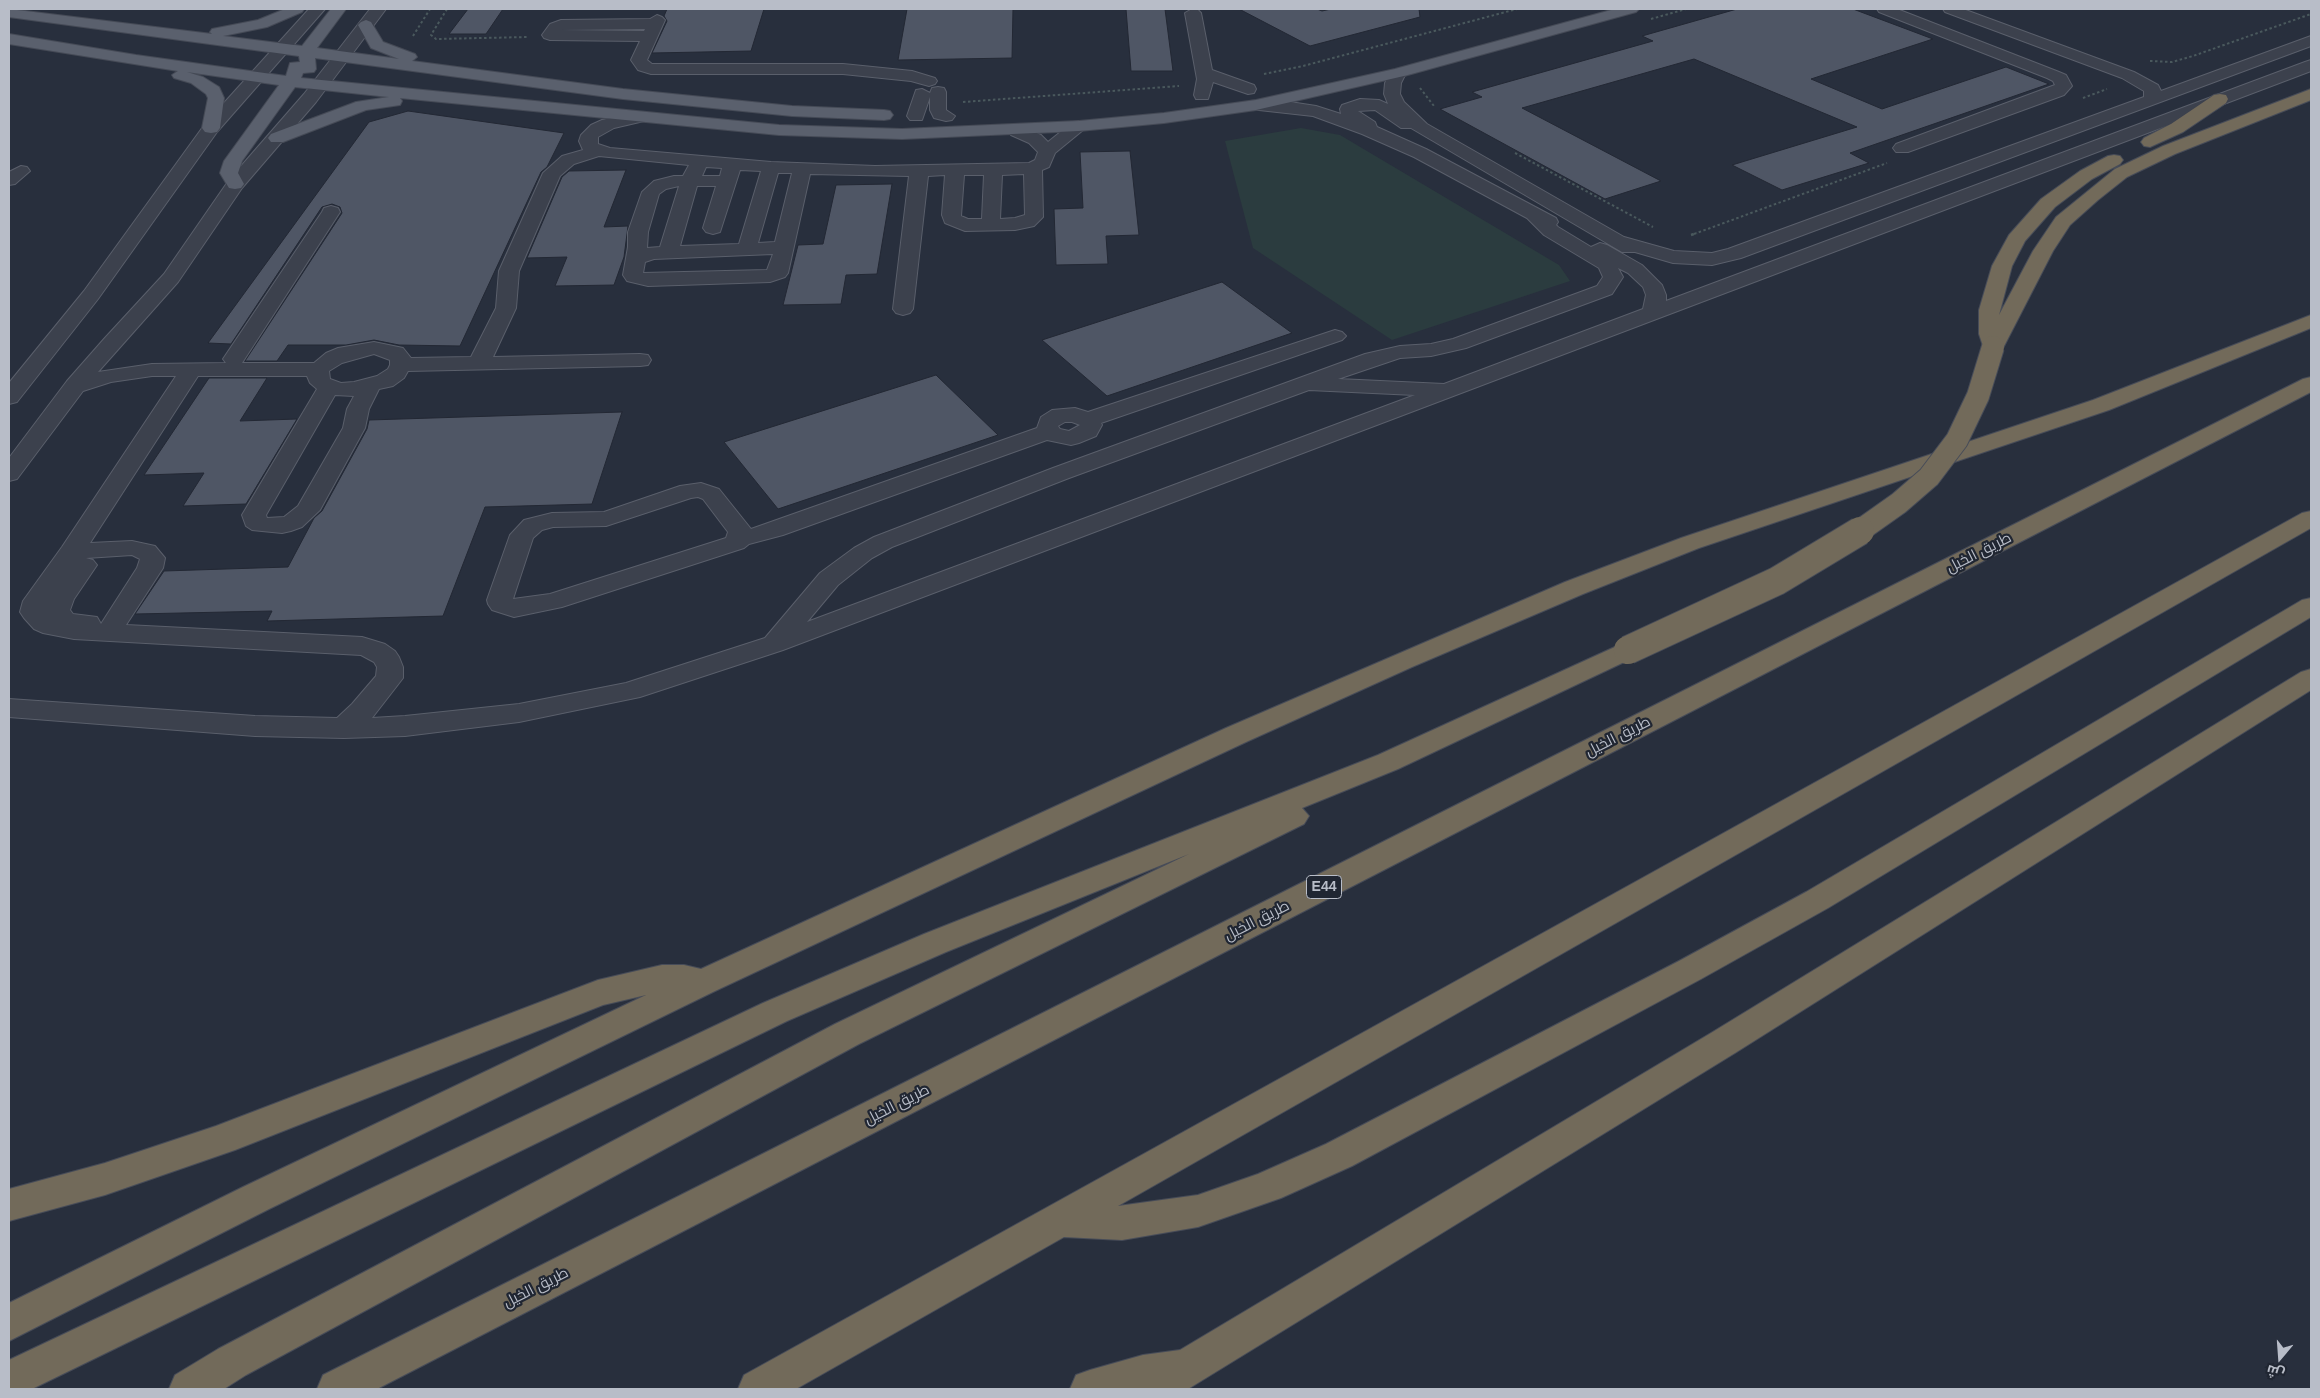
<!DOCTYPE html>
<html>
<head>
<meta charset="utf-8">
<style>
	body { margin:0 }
	#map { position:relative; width:2320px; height:1398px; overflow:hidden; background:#282f3d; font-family:Arial,Cairo,sans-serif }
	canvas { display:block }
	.frame { position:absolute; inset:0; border:10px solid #b8bdc8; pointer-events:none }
	.north { position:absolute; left:2255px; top:1333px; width:50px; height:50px; -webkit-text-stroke:4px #202632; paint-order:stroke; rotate:198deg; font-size:14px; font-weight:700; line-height:20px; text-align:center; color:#b8bdc8 }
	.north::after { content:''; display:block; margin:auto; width:18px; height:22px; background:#b8bdc8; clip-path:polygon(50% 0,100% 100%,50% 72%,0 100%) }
</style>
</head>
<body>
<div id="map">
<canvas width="2320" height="1398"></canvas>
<div class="frame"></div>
<div class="north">ش</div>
</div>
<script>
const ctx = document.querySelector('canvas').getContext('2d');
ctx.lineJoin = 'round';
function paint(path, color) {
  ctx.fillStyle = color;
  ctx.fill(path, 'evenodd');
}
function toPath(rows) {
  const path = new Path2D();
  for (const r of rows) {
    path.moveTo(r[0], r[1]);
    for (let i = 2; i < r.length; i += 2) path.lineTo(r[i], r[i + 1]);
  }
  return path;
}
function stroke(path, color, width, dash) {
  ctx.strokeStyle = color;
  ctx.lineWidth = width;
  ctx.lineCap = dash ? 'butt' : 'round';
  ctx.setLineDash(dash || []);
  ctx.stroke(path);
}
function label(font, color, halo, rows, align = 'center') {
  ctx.font = font + ' Arial,Cairo,sans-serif';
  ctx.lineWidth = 4.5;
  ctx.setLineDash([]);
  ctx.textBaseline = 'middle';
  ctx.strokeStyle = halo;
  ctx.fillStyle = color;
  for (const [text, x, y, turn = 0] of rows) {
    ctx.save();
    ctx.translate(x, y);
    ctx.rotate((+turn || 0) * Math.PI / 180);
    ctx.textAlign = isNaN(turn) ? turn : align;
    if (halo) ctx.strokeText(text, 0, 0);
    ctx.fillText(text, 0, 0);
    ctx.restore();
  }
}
paint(toPath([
	[1301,128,1340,135,1559,265,1570,281,1392,340,1253,248,1225,141]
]), '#2b3c3f');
const building = toPath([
	[468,9,503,9,486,34,449,34,468,9],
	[667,9,764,9,751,51,652,53,667,21,664,16,667,9],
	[907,9,1013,9,1012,58,898,60,907,9],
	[1126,9,1165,9,1173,71,1131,71,1126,9],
	[1239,9,1317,9,1322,11,1331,9,1419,9,1420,17,1310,46,1239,9],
	[1737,9,1853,9,1933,39,1811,79,1882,109,2006,67,2049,84,1850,153,1869,163,1782,190,1732,165,1857,127,1694,59,1522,108,1661,181,1605,199,1440,109,1482,97,1472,92,1653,41,1642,36,1737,9],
	[408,111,564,133,547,167,541,172,460,346,399,345,374,340,346,345,288,345,277,361,245,361,342,213,340,207,332,204,322,207,231,344,208,343,369,122,408,111],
	[1130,151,1139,235,1106,236,1108,264,1056,265,1054,209,1083,208,1080,152,1130,151],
	[626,170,604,227,628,226,624,257,614,285,555,286,567,257,527,258,562,177,569,171,626,170],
	[892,184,877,274,846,275,841,304,783,305,798,245,823,244,836,185,892,184],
	[1222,282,1292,333,1107,396,1042,340,1222,282],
	[936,375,998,435,778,509,724,442,936,375],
	[209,378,267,378,240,421,297,419,246,504,183,506,204,473,144,475,209,378],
	[622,412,592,504,485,507,443,616,267,621,272,611,135,614,164,571,288,567,314,518,322,511,367,429,369,420,622,412]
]);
paint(building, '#4f5665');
stroke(building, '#232834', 1);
const minor = toPath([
	[309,9,325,9,217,132,98,299,17,402,9,404,9,383,84,291,205,124,309,9],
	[370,9,386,9,316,102,242,188,178,282,98,372,152,364,226,363,223,359,322,212,324,208,331,206,338,208,340,212,242,363,314,363,326,353,338,348,374,342,403,348,411,358,471,357,496,308,499,271,543,173,562,156,583,150,579,141,581,135,591,125,602,120,638,112,644,113,647,117,644,121,614,128,598,137,598,144,610,148,771,162,875,166,1029,163,1035,160,1038,152,1029,143,1011,135,1008,131,1011,127,1023,127,1041,135,1048,142,1073,122,1079,121,1085,122,1088,126,1055,153,1049,167,1042,170,1043,217,1034,226,1015,230,965,231,945,223,942,215,945,175,928,176,913,309,910,313,903,315,896,313,893,309,909,176,810,174,788,273,785,277,770,282,648,286,627,281,623,275,628,247,628,232,642,192,654,181,674,176,683,176,689,165,599,156,574,164,560,176,519,271,516,308,493,357,640,354,648,355,651,360,648,365,640,366,408,371,404,378,393,386,379,389,369,409,365,428,320,510,302,527,291,531,282,533,252,530,246,526,242,515,317,389,310,383,307,376,198,376,90,543,132,541,155,546,165,558,163,568,126,625,362,637,385,644,395,651,399,657,403,667,403,678,372,718,405,716,519,704,626,683,765,638,820,573,854,548,874,537,1053,468,1365,354,1400,346,1431,344,1453,339,1597,286,1603,277,1599,268,1544,235,1527,218,1414,157,1362,134,1313,116,1250,109,1248,105,1250,101,1277,100,1316,106,1341,114,1340,109,1342,105,1360,99,1379,100,1388,104,1384,94,1385,83,1392,70,1404,70,1406,73,1401,83,1400,94,1404,102,1427,124,1624,237,1674,251,1712,253,1728,249,2144,97,2144,91,2122,78,1945,12,1943,9,1963,9,2134,72,2158,85,2161,91,2311,36,2311,46,1741,258,1712,265,1673,263,1635,252,1622,252,1411,128,1401,128,1375,110,1358,111,1375,122,1377,127,1426,149,1556,218,1558,222,1556,225,1558,227,1591,247,1600,243,1607,245,1642,265,1662,285,1666,295,1666,301,2305,62,2311,60,2311,71,783,650,640,697,519,722,405,736,344,738,255,736,9,717,9,699,255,716,337,718,352,704,376,676,377,667,374,662,361,655,74,639,43,633,34,629,24,618,20,612,23,601,62,547,176,376,152,376,111,382,83,391,17,479,9,481,9,458,67,381,104,339,164,274,229,180,304,94,370,9],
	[706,167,722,168,720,176,702,176,706,167],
	[740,170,761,171,739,244,680,246,697,186,716,186,703,228,706,232,713,234,720,232,740,170],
	[778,173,792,173,775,242,758,243,778,173],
	[1024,174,1025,215,1015,218,1000,219,1002,175,1024,174],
	[964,175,984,175,982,219,968,219,961,216,964,175],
	[679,186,660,247,647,248,648,232,659,194,666,189,679,186],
	[773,254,767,270,643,273,645,262,654,259,773,254],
	[1618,268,1628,273,1643,287,1646,295,1643,309,1444,384,1338,379,1400,358,1431,356,1466,348,1612,294,1623,277,1618,268],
	[374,354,390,360,390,365,388,369,377,376,354,382,341,383,330,379,329,371,342,363,374,354],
	[1309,390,1415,395,807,622,838,585,872,558,892,547,1069,478,1309,390],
	[335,395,354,396,347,409,343,428,298,506,284,517,267,518,266,515,335,395],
	[132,555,140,559,137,568,101,624,97,617,73,614,70,610,74,599,97,565,93,560,86,558,132,555],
	[1192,9,1198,10,1201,13,1212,70,1254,85,1256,89,1254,93,1248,94,1213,82,1208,99,1196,99,1194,95,1197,79,1185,13,1192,9],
	[1877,9,1897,9,2059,72,2066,75,2072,86,2064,95,1908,152,1896,152,1893,148,1896,144,2055,85,2053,81,2047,78,1879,12,1877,9],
	[657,15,662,17,665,20,647,60,652,64,843,64,912,71,935,78,937,81,935,84,929,86,911,81,843,74,651,74,638,70,631,60,640,41,550,40,544,38,542,35,550,24,561,20,650,19,657,15],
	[645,29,644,31,561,30,562,30,645,29],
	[938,87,944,88,946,92,946,110,955,116,952,120,946,121,934,118,930,110,930,97,922,120,910,120,907,116,916,90,922,89,930,93,932,88,938,87],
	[21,166,27,167,30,171,15,184,9,185,9,172,21,166],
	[1335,330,1342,332,1346,336,1342,340,1101,423,1102,425,1096,436,1079,443,1071,445,1047,440,783,535,749,544,744,548,562,607,514,617,492,610,488,604,487,600,510,535,524,520,552,513,604,512,680,486,701,483,719,489,751,529,1037,428,1041,417,1052,410,1075,408,1088,412,1335,330],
	[1065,422,1072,422,1080,425,1069,431,1060,429,1058,426,1065,422],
	[698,497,703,499,728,532,726,538,550,594,513,599,533,538,542,530,553,527,606,526,691,498,698,497]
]);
const major = toPath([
	[9,9,212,34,210,32,212,29,258,20,285,9,304,9,302,12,267,27,223,36,302,46,331,9,346,9,317,48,399,59,371,48,358,25,361,22,366,20,371,22,383,42,415,54,417,57,412,61,623,89,792,106,884,110,890,111,893,115,890,119,884,120,792,116,623,99,315,58,316,69,314,72,303,73,301,78,779,125,902,129,1079,121,1164,113,1256,100,1395,69,1615,9,1639,9,1636,12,1404,76,1256,110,1164,123,1079,131,902,139,779,135,400,98,402,101,400,105,366,110,283,142,271,142,268,138,271,134,356,102,389,97,295,87,242,161,238,173,244,184,241,188,235,189,229,188,220,173,224,161,279,85,187,72,203,77,219,87,224,98,220,128,217,132,211,133,205,132,202,128,208,98,206,94,191,83,174,78,172,75,178,71,9,44,9,34,136,55,286,76,290,63,300,62,299,56,9,17,9,9]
]);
const highway = toPath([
	[2311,89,2311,100,2175,154,2127,177,2098,200,2070,225,2053,251,2001,352,1993,353,1985,352,1979,334,1979,310,1992,266,2009,235,2041,199,2080,171,2108,156,2114,155,2120,156,2123,160,2120,164,2092,179,2055,207,2025,241,2012,266,1999,315,2033,251,2056,217,2115,169,2163,146,2311,89],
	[2220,94,2226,95,2228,99,2226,103,2183,132,2150,147,2144,146,2141,142,2144,138,2171,124,2214,95,2220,94],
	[2311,315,2311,328,2109,410,1699,548,1583,594,1412,667,1246,742,715,991,269,1209,9,1341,9,1303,243,1187,646,995,603,1005,235,1150,105,1195,9,1221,9,1189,105,1163,216,1126,598,980,662,965,684,965,701,969,1226,728,1565,582,1681,538,2093,400,2311,315],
	[2311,377,2311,392,377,1389,317,1389,323,1375,2303,379,2311,377],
	[2311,511,2311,528,1118,1206,1198,1195,1258,1174,1326,1144,1679,961,1806,892,2302,600,2311,598,2311,617,1828,908,1701,979,1352,1166,1281,1198,1198,1227,1122,1240,1064,1237,796,1389,738,1389,744,1375,2302,513,2311,511],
	[1628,641,1637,644,1641,650,1637,656,1398,769,1302,808,1309,816,1304,824,859,1044,246,1375,224,1389,169,1389,175,1375,218,1349,835,1024,1189,854,946,952,787,1021,32,1389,9,1389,9,1360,763,1003,924,934,1378,755,1628,641],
	[2311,669,2311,690,1735,1053,1188,1389,1070,1389,1076,1375,1090,1370,1143,1355,1180,1350,1711,1033,2301,672,2311,669]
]);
stroke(minor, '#5a5f6b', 2);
stroke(major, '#454a56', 2);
stroke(highway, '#474c58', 2);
stroke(toPath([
	[447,9,431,35,436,39,528,37],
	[1651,19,1686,9],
	[413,36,430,9],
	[2150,61,2172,62,2193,56,2311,14],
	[1264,74,1303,66,1517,9],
	[1420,88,1434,106],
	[2083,98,2107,89],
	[963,102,1179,86],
	[1515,153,1653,227],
	[1694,234,1887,163]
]), '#4a595d', 2, [2.5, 2.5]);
stroke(toPath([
	[1691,235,1697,233]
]), '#4a595d', 2.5, [3, 3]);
paint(minor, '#3c414d');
paint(major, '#5a606d');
paint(highway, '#726a5a');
const highwayBridgeFar1 = toPath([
	[1858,532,1899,503,1929,477,1957,440,1978,396,1993,347]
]);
const highwayBridge = toPath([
	[1628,650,1777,581,1860,531]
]);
stroke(highwayBridgeFar1, '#474c58', 24, []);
stroke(highwayBridge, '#474c58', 30, []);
stroke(highwayBridgeFar1, '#726a5a', 22);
stroke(highwayBridge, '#726a5a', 28);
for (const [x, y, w] of [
	[1324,887,35]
]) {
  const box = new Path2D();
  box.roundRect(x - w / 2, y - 11.5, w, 23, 4);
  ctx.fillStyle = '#202632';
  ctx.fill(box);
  stroke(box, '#b8bdc8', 1);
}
label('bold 14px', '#b8bdc8', null, [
	["E44",1324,887]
]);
label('15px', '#b8bdc8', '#202632', [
	["طريق الخيل",1979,553,-27],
	["طريق الخيل",1618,737,-27],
	["طريق الخيل",1257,921,-27],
	["طريق الخيل",897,1105,-27],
	["طريق الخيل",536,1288,-27]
]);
</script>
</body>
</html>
